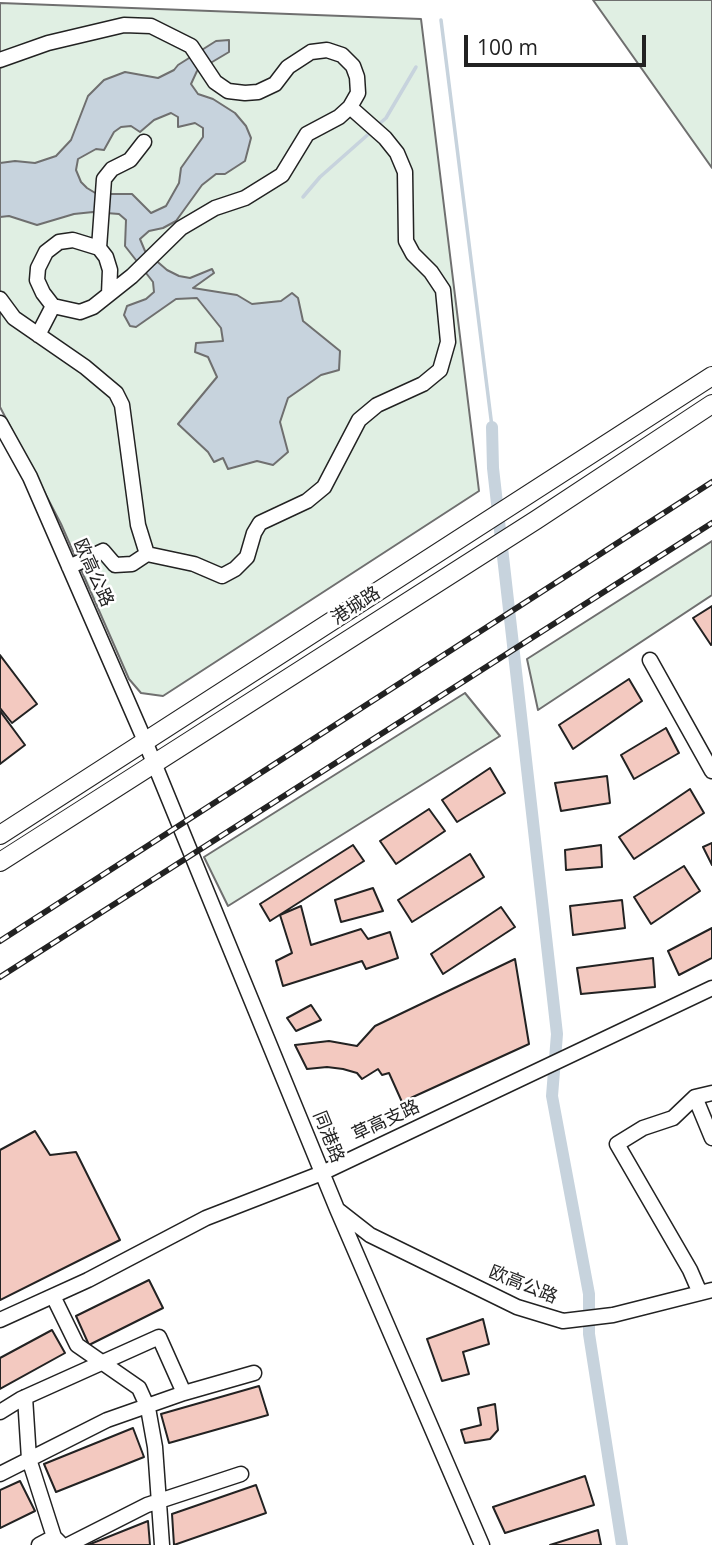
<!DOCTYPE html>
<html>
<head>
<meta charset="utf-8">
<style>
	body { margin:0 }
	#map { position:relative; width:712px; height:1545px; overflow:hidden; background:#fff; font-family:"Open Sans",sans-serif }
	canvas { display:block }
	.scale { position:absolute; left:464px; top:35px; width:182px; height:32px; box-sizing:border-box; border:4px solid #222; border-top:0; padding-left:9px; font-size:21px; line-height:24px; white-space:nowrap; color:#222; -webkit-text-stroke:5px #fff; paint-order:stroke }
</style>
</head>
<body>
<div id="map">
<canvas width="712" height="1545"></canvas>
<div class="scale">100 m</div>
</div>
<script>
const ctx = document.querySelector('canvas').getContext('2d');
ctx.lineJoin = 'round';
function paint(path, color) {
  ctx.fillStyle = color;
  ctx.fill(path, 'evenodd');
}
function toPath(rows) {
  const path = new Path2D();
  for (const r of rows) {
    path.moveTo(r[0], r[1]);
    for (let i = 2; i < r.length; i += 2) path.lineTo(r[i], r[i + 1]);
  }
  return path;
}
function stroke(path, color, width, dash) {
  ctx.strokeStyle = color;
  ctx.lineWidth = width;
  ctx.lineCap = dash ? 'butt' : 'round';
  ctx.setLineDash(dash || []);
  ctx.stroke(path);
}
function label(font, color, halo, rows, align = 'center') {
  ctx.font = font + ' "Open Sans","Noto Sans SC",sans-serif';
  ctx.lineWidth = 5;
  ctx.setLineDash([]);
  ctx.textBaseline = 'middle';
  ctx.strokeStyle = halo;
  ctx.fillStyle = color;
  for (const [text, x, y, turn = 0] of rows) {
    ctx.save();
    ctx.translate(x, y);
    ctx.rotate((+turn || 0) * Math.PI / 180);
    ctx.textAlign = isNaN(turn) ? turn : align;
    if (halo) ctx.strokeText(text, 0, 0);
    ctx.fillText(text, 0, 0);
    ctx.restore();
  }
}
const green = toPath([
	[593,0,712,0,712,168,593,0],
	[0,3,421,19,479,491,163,696,141,693,129,679,61,524,0,407,0,3],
	[712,541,712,595,538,710,527,659,712,541],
	[465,693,500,736,228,906,204,857,465,693]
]);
paint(green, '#e0efe3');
stroke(green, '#6f6f6f', 2);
const water = toPath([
	[229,40,229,52,197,71,191,84,198,94,213,99,235,113,246,126,251,138,245,161,225,174,216,174,202,185,176,221,163,228,149,231,140,239,145,251,167,270,179,276,190,278,212,269,214,273,193,288,237,295,252,304,281,301,292,293,298,298,303,321,340,351,339,370,321,375,288,398,280,422,288,452,273,465,257,461,228,469,223,458,214,462,208,452,178,424,217,377,208,357,195,352,196,343,223,341,221,328,197,298,176,299,136,327,130,326,124,315,127,306,146,299,154,292,153,282,125,246,126,220,119,214,93,212,74,214,37,225,9,216,0,217,0,163,15,161,35,163,56,156,71,140,88,96,104,80,125,72,158,78,174,70,178,65,216,41,229,40],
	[171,113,178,117,178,127,195,123,203,128,203,137,181,168,179,183,166,206,151,213,132,194,97,194,87,188,81,182,76,170,78,159,96,149,104,150,114,132,121,127,131,126,140,132,154,120,171,113]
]);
paint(water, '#c7d3dd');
stroke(water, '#6f6f6f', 2);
stroke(toPath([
	[441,20,492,427],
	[378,125,386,118,416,67],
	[303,197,320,177,372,131]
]), '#c7d3dd', 3.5);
stroke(toPath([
	[492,427,493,468,557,1034,552,1096,589,1294,589,1334,622,1545]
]), '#c7d3dd', 12);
const building = toPath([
	[712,606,712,644,711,645,693,618,712,606],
	[0,655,37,704,12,723,0,708,0,655],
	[629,679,642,701,573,749,559,725,629,679],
	[0,711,25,745,0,764,0,711],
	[666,728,679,753,634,779,621,755,666,728],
	[490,768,505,793,457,822,442,800,490,768],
	[607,776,610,803,561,811,555,783,607,776],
	[690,789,704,813,634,859,619,837,690,789],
	[429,809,445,831,396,864,380,841,429,809],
	[712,843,712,865,703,847,712,843],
	[353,845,364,861,270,921,260,904,353,845],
	[601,845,602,867,566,870,565,850,601,845],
	[470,854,484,877,412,922,398,900,470,854],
	[684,866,700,891,651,924,634,897,684,866],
	[373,888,383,911,341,922,335,900,373,888],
	[622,900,625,928,573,935,570,906,622,900],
	[301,906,311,945,361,929,368,939,390,932,398,958,366,969,362,961,283,986,276,961,292,953,280,915,301,906],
	[501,907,515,927,443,974,431,954,501,907],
	[712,928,712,958,679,975,668,951,712,928],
	[653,958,655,987,581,994,577,968,653,958],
	[515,959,529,1044,402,1102,389,1073,382,1075,378,1069,362,1079,357,1073,343,1069,327,1067,307,1069,295,1045,329,1041,357,1046,375,1026,515,959],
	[311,1005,321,1020,296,1031,287,1018,311,1005],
	[35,1131,50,1155,76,1152,120,1240,0,1300,0,1150,35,1131],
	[149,1280,163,1308,89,1345,76,1316,149,1280],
	[483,1319,489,1344,463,1352,469,1374,442,1381,427,1339,483,1319],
	[52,1330,65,1353,0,1389,0,1358,52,1330],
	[259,1386,268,1415,169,1443,161,1414,259,1386],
	[495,1404,498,1430,490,1439,465,1443,461,1430,481,1425,478,1408,495,1404],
	[133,1428,144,1457,56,1492,44,1464,133,1428],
	[585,1476,594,1505,505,1533,493,1507,585,1476],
	[20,1481,35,1511,0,1528,0,1490,20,1481],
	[256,1485,266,1513,174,1545,172,1514,256,1485],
	[148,1521,150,1545,88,1545,148,1521],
	[598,1530,601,1545,550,1545,598,1530]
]);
paint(building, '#f3c9c0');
stroke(building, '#222', 2);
const minor = toPath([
	[0,60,48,43,124,25,151,26,191,46,215,82,228,91,245,93,258,92,275,84,288,67,311,52,327,50,342,55,353,66,357,77,358,93,350,107,339,117,307,134,282,175,245,198,215,208,181,228,132,276,93,307,80,312,53,306,43,293,37,280,38,268,46,252,59,242,73,240,99,248,106,257,110,270,109,294],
	[99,248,104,179,112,169,130,160,144,142],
	[0,299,14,318,85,367,116,393,122,405,138,525,147,554,194,564,222,576,235,569,247,557,254,533,260,523,307,501,324,487,359,420,377,405,423,384,440,370,448,342,443,290,431,272,413,254,406,241,405,172,397,153,385,138,350,107],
	[38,335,53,306],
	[0,423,30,477,145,741,337,1209,482,1545],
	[69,567,103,551,115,565,132,564,147,554],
	[650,660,712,771],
	[712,1093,695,1097,712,1138],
	[695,1097,673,1118,643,1128,617,1144,690,1270,700,1293],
	[338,1210,370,1235,517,1307,563,1321,613,1315,712,1290],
	[53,1296,77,1345,139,1388,148,1408,155,1447,162,1545],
	[0,1320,88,1280,206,1218,322,1173,712,988],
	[25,1397,29,1459,54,1537],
	[0,1412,21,1399,159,1337,184,1393,254,1373],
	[0,1474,107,1420,184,1393],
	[39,1545,54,1537,61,1544],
	[68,1545,147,1505,241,1474]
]);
const major = toPath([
	[0,835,712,376],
	[0,862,536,520,712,404]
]);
stroke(minor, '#222', 17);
stroke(major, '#222', 20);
stroke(minor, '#fff', 14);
stroke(major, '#fff', 18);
const rail = toPath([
	[0,941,712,482],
	[0,977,712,523]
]);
stroke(rail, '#222', 6);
stroke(rail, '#fff', 3.5, [10]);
label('18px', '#222', '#fff', [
	["欧高公路",93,573,66],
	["港城路",356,606,-33],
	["草高支路",386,1121,-25],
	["同港路",328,1137,68],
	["欧高公路",523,1285,22]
]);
</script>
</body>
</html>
